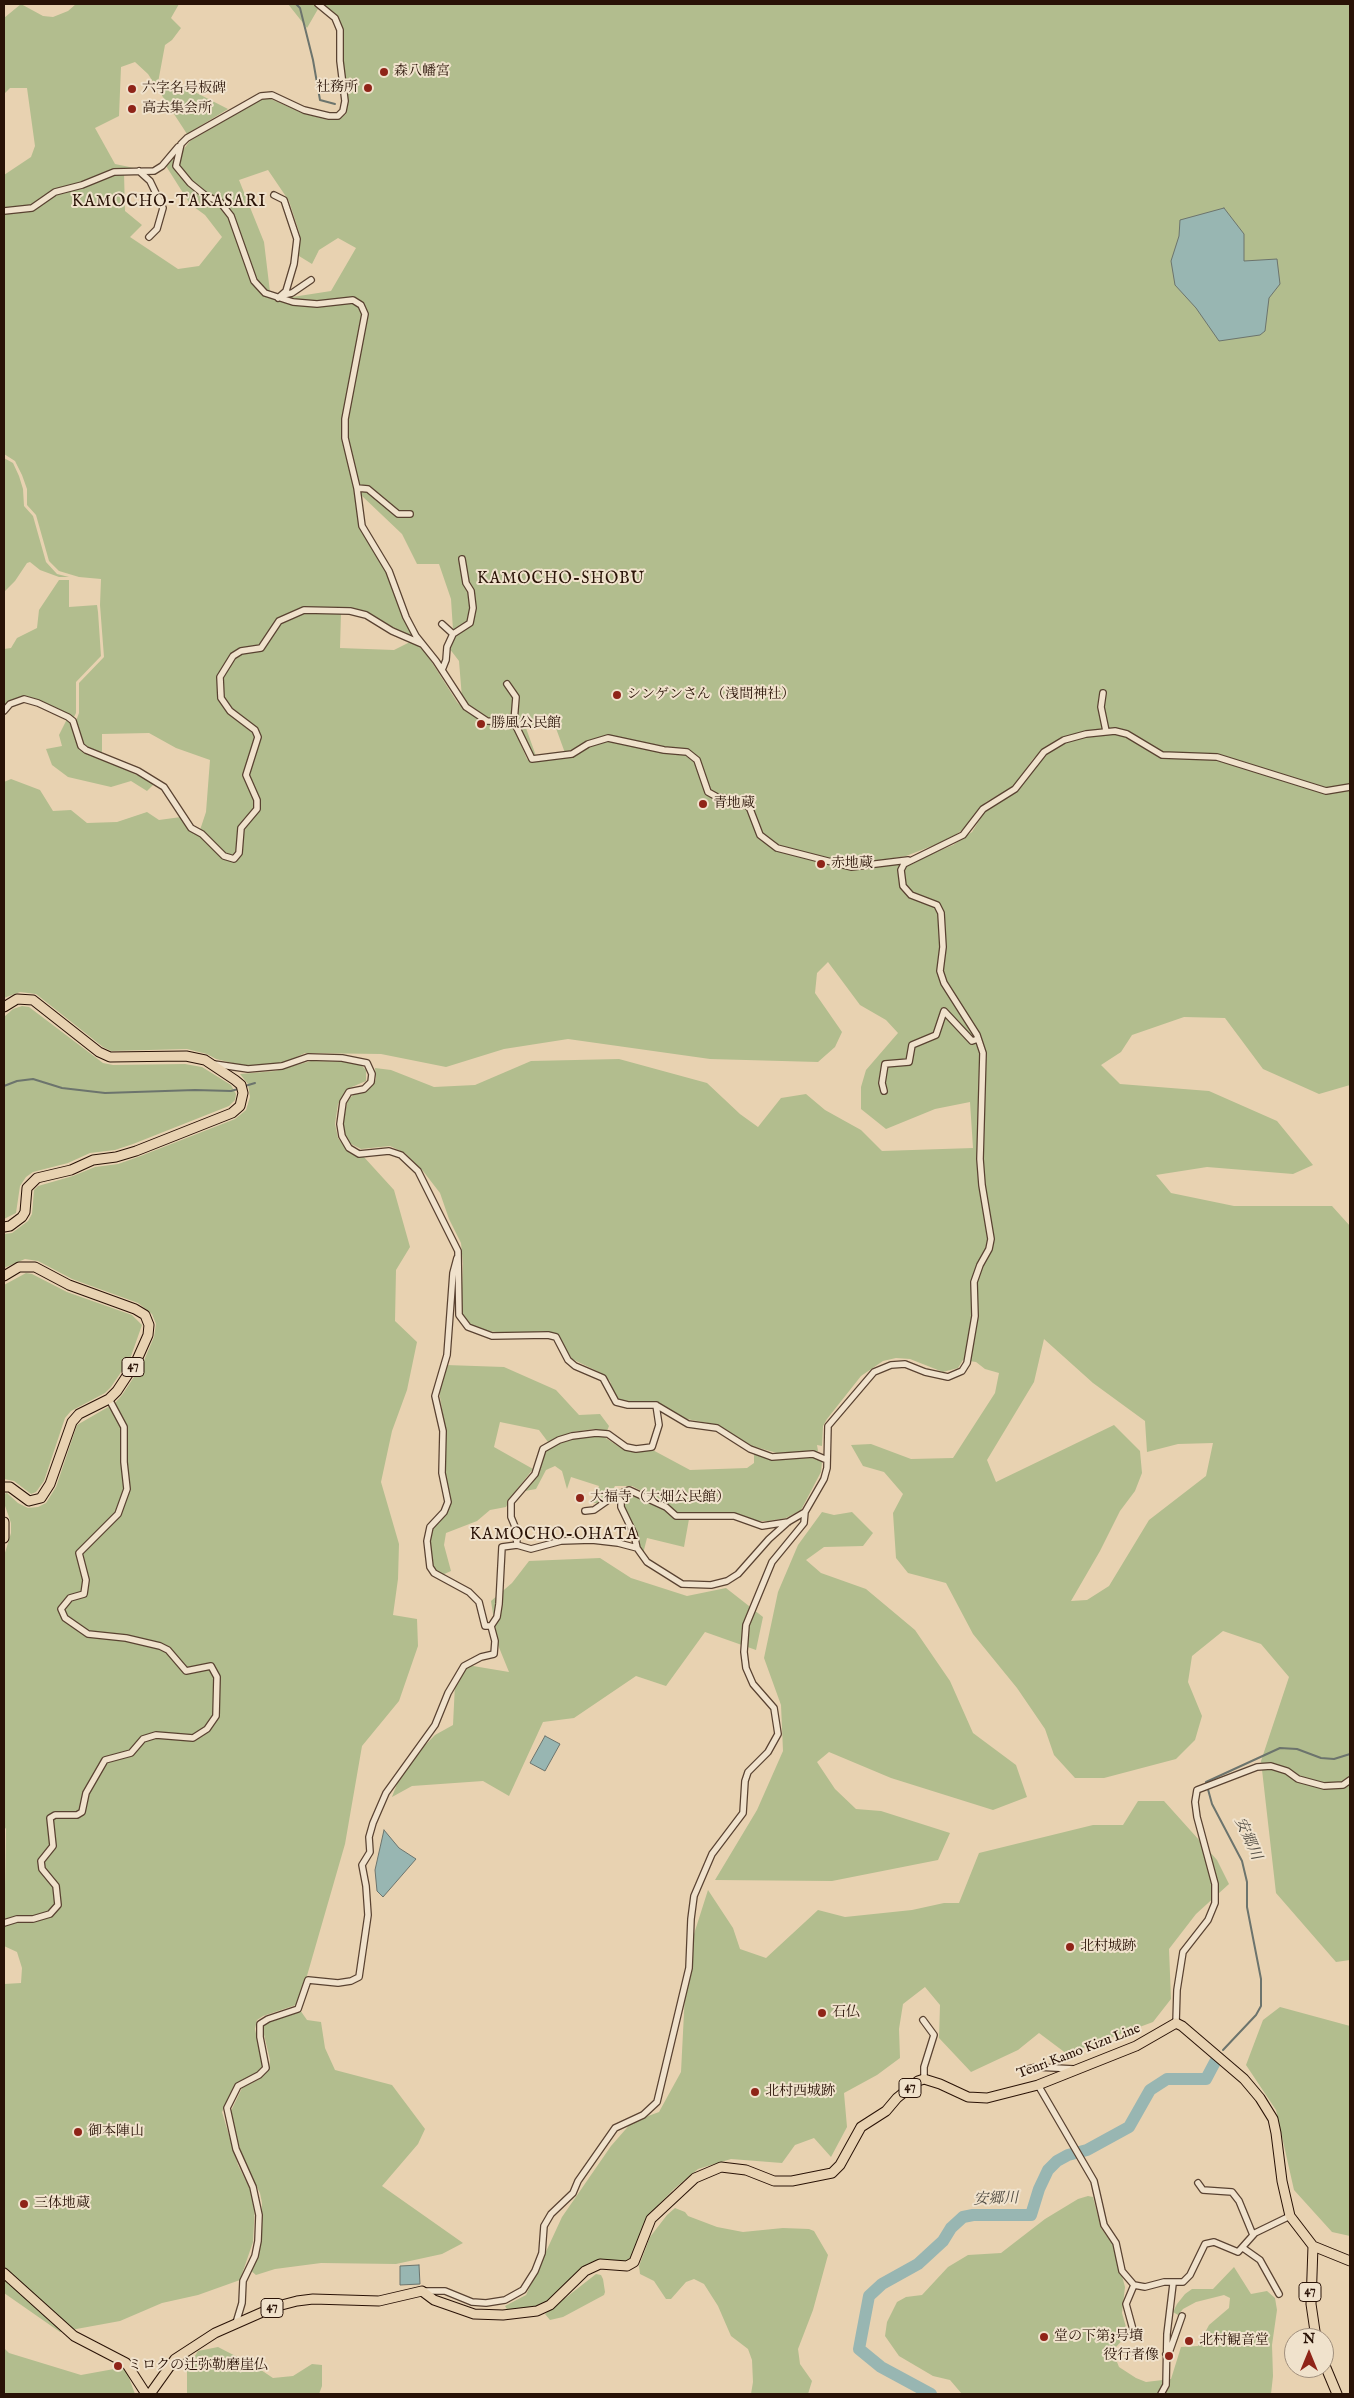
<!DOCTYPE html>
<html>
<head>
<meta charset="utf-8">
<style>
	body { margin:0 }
	#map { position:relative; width:1354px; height:2398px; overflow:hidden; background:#e8d2b1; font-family:"IM FELL English",serif }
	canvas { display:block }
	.frame { position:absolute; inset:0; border:5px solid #291206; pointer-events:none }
	.north { position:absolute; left:1284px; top:2328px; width:50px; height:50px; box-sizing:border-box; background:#f0e2cc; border:1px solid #a08f7d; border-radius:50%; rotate:0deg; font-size:14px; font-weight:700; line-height:20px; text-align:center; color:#291206 }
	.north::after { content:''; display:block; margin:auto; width:18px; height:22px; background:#8f2418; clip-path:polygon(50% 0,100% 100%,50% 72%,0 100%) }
</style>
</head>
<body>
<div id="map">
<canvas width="1354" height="2398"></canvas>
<div class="frame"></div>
<div class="north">N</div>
</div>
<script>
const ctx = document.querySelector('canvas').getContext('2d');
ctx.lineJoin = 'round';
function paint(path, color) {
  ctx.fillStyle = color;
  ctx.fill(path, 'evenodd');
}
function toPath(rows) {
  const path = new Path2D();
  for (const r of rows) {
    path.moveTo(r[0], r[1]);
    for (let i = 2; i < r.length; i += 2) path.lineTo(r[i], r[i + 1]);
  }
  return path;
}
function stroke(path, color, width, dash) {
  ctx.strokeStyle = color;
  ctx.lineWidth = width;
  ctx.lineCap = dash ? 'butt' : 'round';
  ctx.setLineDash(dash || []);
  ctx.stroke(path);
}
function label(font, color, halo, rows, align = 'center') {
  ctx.font = font + ' "IM FELL English","Noto Serif JP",serif';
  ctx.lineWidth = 4;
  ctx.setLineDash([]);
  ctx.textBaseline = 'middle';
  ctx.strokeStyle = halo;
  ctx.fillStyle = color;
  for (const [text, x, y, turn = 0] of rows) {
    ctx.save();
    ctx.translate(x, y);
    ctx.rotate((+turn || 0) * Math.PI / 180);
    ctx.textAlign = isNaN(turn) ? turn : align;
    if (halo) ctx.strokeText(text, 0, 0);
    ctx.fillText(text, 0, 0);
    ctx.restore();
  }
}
paint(toPath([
	[21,4,43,16,53,17,68,11,76,4,179,4,171,18,181,28,172,40,165,45,157,88,185,87,228,109,187,134,148,74,135,62,121,67,119,116,95,128,115,164,139,169,114,170,82,183,55,190,31,206,4,209,4,175,31,157,35,146,27,88,10,88,4,94,4,18],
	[288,4,313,4,318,9,307,28],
	[321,4,1350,4,1350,1085,1319,1094,1263,1069,1225,1018,1184,1017,1132,1035,1121,1052,1101,1065,1120,1084,1209,1091,1277,1121,1313,1165,1293,1174,1207,1167,1156,1175,1171,1193,1234,1206,1332,1206,1350,1226,1350,1960,1336,1962,1276,1893,1261,1761,1289,1677,1261,1644,1223,1631,1192,1656,1188,1682,1202,1716,1195,1740,1176,1759,1104,1778,1075,1778,1054,1755,1045,1729,1017,1688,973,1634,946,1583,908,1573,896,1558,893,1513,903,1494,884,1472,863,1466,851,1445,871,1444,911,1459,953,1458,995,1393,999,1373,985,1369,976,1362,963,1360,958,1368,943,1372,910,1359,896,1358,883,1361,861,1376,827,1419,823,1426,822,1446,817,1445,818,1451,777,1453,752,1446,718,1425,687,1419,659,1404,620,1400,614,1395,610,1381,601,1373,572,1359,556,1334,542,1331,517,1334,486,1331,473,1327,461,1313,463,1264,461,1243,449,1219,440,1193,423,1171,405,1153,390,1146,361,1149,351,1144,344,1135,344,1117,348,1099,355,1094,368,1089,374,1084,376,1079,375,1068,391,1070,434,1087,475,1085,531,1061,619,1059,707,1083,740,1114,758,1127,781,1098,806,1094,825,1110,861,1130,882,1151,973,1148,970,1102,935,1109,886,1129,861,1109,861,1087,866,1070,898,1033,886,1020,860,1005,828,962,817,973,815,993,842,1032,835,1047,818,1062,710,1059,568,1039,504,1049,446,1067,381,1054,305,1053,288,1061,272,1065,241,1065,216,1059,207,1054,187,1049,111,1051,103,1047,36,994,20,992,4,998,4,782,11,779,40,790,53,811,71,810,87,823,117,822,147,812,159,820,181,817,201,836,235,861,238,860,241,854,244,826,259,810,249,779,249,767,261,737,258,730,228,705,222,693,222,678,234,658,244,653,262,650,280,623,304,612,341,613,340,648,394,650,410,642,418,646,426,653,457,702,464,709,486,723,512,724,527,759,532,762,566,757,589,745,608,740,687,754,695,761,702,784,707,793,737,801,746,806,756,833,771,846,836,866,910,863,953,845,972,832,985,811,1017,791,1047,754,1047,746,1033,759,1013,787,986,802,977,811,966,827,950,839,906,856,851,865,778,846,761,834,745,800,717,795,710,791,699,759,688,750,665,748,608,736,594,739,565,753,553,720,526,728,536,756,533,757,523,737,508,720,488,718,468,705,462,698,459,661,446,644,453,630,451,599,439,564,417,564,402,534,361,495,347,438,347,420,366,324,366,309,363,303,354,298,317,302,286,298,331,291,356,248,338,238,319,250,312,264,299,256,300,235,289,201,268,170,239,180,264,242,270,292,267,291,256,279,233,214,192,181,179,165,180,154,190,141,262,99,271,99,302,113,328,120,336,120,346,114,348,102,343,72,343,29,337,17],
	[1044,1339,1093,1383,1145,1421,1147,1452,1178,1444,1213,1443,1206,1476,1149,1520,1109,1586,1087,1600,1071,1601,1100,1551,1120,1511,1135,1491,1142,1473,1140,1451,1114,1425,996,1482,987,1460,1034,1382],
	[173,156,173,166,179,176,205,198,218,204,228,217,251,282,264,296,292,304,317,307,353,303,359,306,362,314,342,419,342,439,355,488,360,527,383,564,403,618,414,639,367,613,303,608,278,620,262,645,231,655,218,676,218,694,228,713,256,736,243,775,255,801,254,812,239,828,237,853,234,857,225,854,200,830,206,812,210,760,176,748,149,733,102,734,102,756,83,744,76,721,79,713,79,683,104,657,100,605,101,579,79,577,59,571,49,561,36,515,27,505,27,489,22,475,15,461,4,454,4,213,33,210,50,197,110,175,124,173,125,211,142,225,130,237,178,269,199,266,222,237,205,215,190,204,166,166],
	[4,458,13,463,19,476,23,489,24,506,33,516,46,562,57,574,69,577,59,577,40,570,30,562,27,563,15,581,4,592],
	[59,580,69,580,69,607,97,605,98,612,101,656,76,682,76,713,73,719,24,697,9,702,4,708,4,649,11,648,17,638,37,628,39,610],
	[67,719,72,723,85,752,155,783,147,791,131,781,111,787,68,777,52,765,46,749,62,746,59,735],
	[22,1006,29,1007,103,1063,113,1065,185,1064,202,1067,231,1085,236,1094,235,1100,229,1106,133,1144,115,1150,90,1153,68,1163,33,1172,26,1177,20,1186,16,1213,4,1219,4,1017,13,1009],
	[311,1061,353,1062,359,1063,366,1070,366,1081,347,1089,338,1104,335,1124,338,1138,347,1150,363,1156,394,1190,410,1247,396,1270,395,1321,417,1342,407,1390,392,1431,381,1482,399,1544,398,1579,393,1615,417,1619,418,1646,399,1701,362,1746,345,1844,300,2000,296,2005,263,2016,257,2020,255,2029,263,2066,255,2075,237,2084,222,2112,238,2165,253,2195,255,2203,253,2242,240,2280,198,2295,162,2303,120,2321,60,2332,4,2293,4,1984,21,1983,22,1968,17,1952,4,1946,6,1829,4,1826,4,1556,11,1533,11,1523,4,1503,4,1494,7,1493,18,1503,28,1508,38,1507,46,1503,56,1487,77,1425,115,1403,122,1395,142,1365,154,1337,156,1324,152,1314,138,1303,72,1279,38,1261,25,1259,4,1268,4,1234,12,1233,28,1221,32,1214,34,1190,38,1186,73,1176,95,1167,118,1164,138,1157,235,1119,246,1110,250,1097,248,1084,240,1074,275,1071],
	[26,1273,32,1274,67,1292,132,1315,142,1325,130,1359,111,1387,105,1393,71,1411,65,1418,44,1481,36,1492,31,1494,14,1481,4,1479,4,1285],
	[446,1365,504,1367,556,1390,579,1415,600,1414,609,1426,607,1431,594,1429,572,1432,548,1442,539,1430,500,1422,494,1447,533,1469,511,1497,506,1507,490,1510,477,1521,446,1533,444,1545,451,1571,442,1575,434,1569,431,1561,430,1536,431,1530,451,1503,444,1472,446,1433,439,1391],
	[601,1435,624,1450,649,1448,690,1470,747,1468,754,1463,754,1453,814,1457,822,1462,821,1472,801,1510,786,1518,768,1521,756,1521,728,1513,678,1513,665,1503,632,1486,615,1486,607,1499,600,1503,592,1503,599,1486,571,1477,567,1489,562,1471,555,1466,546,1470,536,1489,525,1491,538,1472,545,1451,550,1447,570,1438],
	[627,1491,689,1519,684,1547,647,1538,643,1554,622,1501,622,1495],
	[822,1512,834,1515,852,1512,873,1533,863,1546,824,1547,806,1560,821,1573,866,1589,915,1630,950,1681,973,1733,1016,1765,1027,1797,993,1810,891,1778,829,1752,817,1762,835,1789,856,1809,881,1811,950,1833,938,1860,832,1881,715,1880,757,1810,783,1751,781,1705,764,1658,778,1592,798,1545],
	[600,1558,631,1578,687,1596,726,1588,763,1617,756,1650,705,1632,666,1686,636,1676,574,1718,543,1722,509,1796,483,1781,412,1786,392,1797,403,1768,435,1735,453,1725,455,1684,467,1665,509,1672,498,1645,491,1601,512,1583,529,1561],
	[1138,1801,1164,1801,1217,1860,1229,1884,1196,1914,1169,1949,1171,1999,1153,2022,1067,2054,1039,2033,1018,2050,971,2072,939,2038,940,2005,925,1987,903,2004,899,2029,900,2058,877,2075,844,2093,847,2127,831,2157,814,2138,795,2145,782,2163,731,2159,698,2169,674,2189,650,2214,632,2257,624,2263,598,2260,587,2264,549,2301,532,2309,508,2311,505,2306,526,2295,562,2217,611,2146,632,2122,659,2112,681,2072,685,1993,694,1934,708,1890,733,1928,740,1949,766,1958,818,1910,845,1917,912,1910,944,1903,959,1903,979,1853,1093,1825,1123,1825],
	[1280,2007,1350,2026,1350,2236,1332,2232,1294,2190,1276,2110,1246,2065,1263,2020],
	[300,2010,307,2020,321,2022,325,2048,335,2070,392,2085,425,2129,418,2144,382,2186,463,2243,442,2254,396,2264,321,2263,275,2269,256,2275,250,2270,260,2243,262,2203,260,2193,244,2163,230,2113,242,2088,258,2080,269,2069,270,2060,262,2026,266,2022],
	[1088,2196,1093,2197,1101,2228,1114,2246,1125,2287,1122,2313,1128,2334,1116,2347,1115,2357,1119,2367,1136,2378,1146,2382,1171,2379,1181,2347,1198,2346,1209,2325,1229,2308,1230,2298,1224,2295,1196,2302,1183,2309,1178,2315,1173,2312,1177,2304,1185,2294,1192,2289,1213,2289,1234,2267,1251,2294,1267,2291,1275,2298,1277,2310,1272,2345,1273,2376,1271,2394,962,2394,950,2380,933,2376,899,2356,885,2336,887,2322,897,2302,906,2297,922,2295,948,2267,968,2255,1001,2253,1045,2219,1078,2199],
	[675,2208,685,2212,688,2216,717,2227,743,2232,783,2228,809,2229,814,2231,828,2255,813,2310,798,2349,800,2364,812,2381,808,2394,751,2394,753,2382,752,2360,748,2349,731,2336,718,2306,704,2284,694,2279,686,2282,671,2299,666,2299,654,2281,640,2274,639,2266,650,2237,667,2215],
	[596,2274,601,2275,603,2279,605,2292,604,2295,563,2317,550,2320,545,2314],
	[218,2347,255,2366,273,2378,293,2376,312,2364,322,2365,322,2386,319,2394,187,2394,187,2369,198,2351],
	[4,2348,9,2353,81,2375,125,2367,135,2394,4,2394]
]), '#b2bd8e');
const water = toPath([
	[1224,208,1244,234,1244,261,1277,259,1280,284,1269,298,1265,331,1260,335,1219,341,1196,308,1175,285,1171,261,1179,236,1180,220,1224,208],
	[545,1736,560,1744,545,1771,530,1763,545,1736],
	[384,1830,399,1848,416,1859,383,1897,377,1891,375,1870,384,1830],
	[419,2265,420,2284,400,2285,400,2266,419,2265]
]);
paint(water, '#98b6b2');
stroke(water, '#6c746d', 1);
stroke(toPath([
	[296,4,300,8,313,60,320,100,335,104],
	[4,1086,17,1081,33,1079,62,1088,105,1093,195,1090,231,1091,238,1089],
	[245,1086,255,1083],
	[1223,2050,1256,2015,1261,2006,1261,1979,1247,1907,1247,1882,1242,1861,1212,1804,1206,1782,1280,1748,1297,1749,1321,1758,1334,1759,1350,1754]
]), '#6c746d', 2);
stroke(toPath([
	[931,2394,881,2367,859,2349,869,2296,882,2284,918,2264,943,2241,951,2228,963,2217,973,2215,1031,2215,1039,2189,1048,2170,1057,2161,1068,2155,1087,2150,1129,2127,1150,2090,1167,2079,1206,2079,1215,2062]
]), '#98b6b2', 12);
const minor = toPath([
	[318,4,335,18,340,30,340,61,345,101,343,111,338,116,329,116,304,110,272,95,261,96,187,138,181,144,176,166,190,183,206,196,220,202,231,216,254,281,265,293,293,302,317,304,353,300,361,305,365,314,345,419,345,438,357,488,362,526,389,571,406,617,416,636,436,661,466,707,487,721,514,722,532,759,572,754,588,744,608,738,664,750,687,752,697,760,708,792,717,797,744,802,750,809,760,835,777,848,851,867,908,860],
	[139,171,150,181,163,208,157,229,149,237],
	[274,195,284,200,297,239,294,264,286,291,278,298],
	[4,211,32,208,55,192,82,185,114,172,154,171,162,166,178,147],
	[283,295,292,293,311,280],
	[357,488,368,489,398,514,410,514],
	[442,624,453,634],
	[442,670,446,660,447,647,453,634,470,623,473,608,471,591,466,583,462,559],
	[507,684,516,697,514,722],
	[1103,693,1101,707,1106,731],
	[4,711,10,704,24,699,38,703,68,717,73,721,81,746,86,750,138,771,164,787,191,828,202,834,224,856,234,859,239,853,241,828,257,809,257,800,246,775,258,737,255,730,230,711,221,698,220,677,233,656,241,651,261,648,279,621,304,610,350,611,366,615,392,631,422,644],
	[214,1064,248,1069,282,1066,308,1057,342,1058,367,1063,372,1074,371,1082,364,1089,349,1092,343,1102,340,1124,342,1136,349,1148,359,1154,389,1151,401,1155,418,1171,458,1251,459,1315,468,1327,492,1336,548,1335,556,1337,568,1360,575,1366,603,1378,616,1402,628,1405,656,1405,688,1424,717,1428,750,1449,772,1457,813,1454,827,1460],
	[884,1091,882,1083,885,1064,909,1062,912,1045,936,1035,944,1011,972,1041,978,1039],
	[457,1258,453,1273,447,1355,435,1396,443,1431,442,1473,448,1502,444,1512,430,1527,427,1541,430,1567,434,1573,469,1592,479,1602,485,1626,491,1626],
	[621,1493,621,1507,634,1534,637,1548],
	[585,1511,594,1510,614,1496,629,1490,666,1507,676,1516,734,1516,762,1526,788,1522],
	[517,1545,516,1529,511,1517,511,1502,535,1474,543,1449,559,1440,572,1436,596,1433,608,1434,626,1447,636,1449,652,1447,659,1425,656,1405],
	[491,1626,497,1617,499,1604,502,1547,517,1545,531,1549,561,1541,592,1540,618,1543,637,1548,647,1562,682,1584,711,1585,727,1581,738,1574,769,1539,788,1522,805,1512],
	[4,1923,17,1919,33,1919,50,1914,58,1905,56,1886,42,1869,41,1861,53,1846,50,1818,55,1815,77,1815,82,1812,86,1793,105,1760,131,1753,143,1739,156,1735,193,1738,207,1729,216,1716,217,1677,211,1666,186,1671,168,1650,160,1646,126,1638,88,1634,65,1618,61,1609,70,1598,84,1594,86,1580,79,1553,118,1514,127,1489,124,1462,124,1427,109,1399],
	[923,2020,934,2035,924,2067,924,2079],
	[1176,2023,1177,1990,1183,1952,1208,1920,1215,1903,1215,1884,1197,1817,1195,1802,1197,1790,1257,1767,1271,1766,1287,1771,1298,1779,1324,1786,1343,1785,1350,1780],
	[1024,2070,1037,2067,1074,2069],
	[1038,2085,1094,2181,1104,2225,1116,2243,1122,2271,1134,2285,1145,2287,1164,2282,1183,2282,1190,2275,1205,2244,1214,2242,1238,2252,1255,2233,1290,2216],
	[1198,2183,1203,2190,1232,2192,1239,2201,1253,2235],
	[1243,2248,1260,2260,1279,2294],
	[1134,2285,1126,2304,1135,2337],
	[422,2291,445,2291,472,2302,486,2303,505,2300,523,2290,535,2271,542,2253,544,2226,551,2214,573,2193,578,2181,615,2128,643,2115,657,2102,689,1968,691,1919,694,1896,712,1854,743,1813,745,1781,748,1772,768,1752,778,1734,774,1708,753,1684,746,1668,744,1652,746,1625,772,1562,804,1523,805,1512,824,1479,827,1468,828,1426,874,1372,891,1365,905,1364,925,1372,948,1377,962,1371,967,1363,975,1316,974,1282,980,1265,989,1249,991,1239,982,1185,980,1159,983,1053,977,1035,944,983,940,971,943,947,941,913,937,905,911,895,903,886,901,870,904,864,963,835,983,809,1015,789,1044,752,1064,740,1086,734,1115,731,1127,734,1162,755,1217,757,1326,791,1350,787],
	[236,2323,242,2303,243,2281,255,2256,258,2241,259,2215,253,2187,236,2149,227,2108,238,2086,259,2075,266,2068,260,2037,260,2024,268,2019,298,2009,308,1980,338,1983,351,1981,359,1977,368,1915,366,1886,362,1865,370,1852,369,1837,373,1823,386,1793,435,1725,448,1693,464,1666,481,1657,494,1654,495,1641,491,1626],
	[1166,2354,1170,2350,1182,2316],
	[1161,2394,1166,2385,1167,2334,1173,2284]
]);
const primary = toPath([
	[4,1007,17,999,33,1000,99,1052,110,1057,186,1056,205,1060,235,1080,241,1085,243,1093,240,1106,232,1113,136,1151,116,1157,93,1160,71,1170,37,1178,27,1188,25,1212,22,1217,10,1226,4,1227],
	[4,1276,19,1267,35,1267,69,1285,135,1309,145,1315,149,1325,148,1335,136,1362,117,1391,109,1399,79,1414,72,1422,50,1484,41,1498,29,1501,10,1487,4,1487],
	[4,1522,4,1538],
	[1313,2246,1311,2304,1316,2338],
	[4,2273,74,2336,126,2363,146,2394],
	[1324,2363,1337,2394],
	[150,2394,175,2359,215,2333,274,2307,297,2301,313,2299,379,2301,422,2291,434,2300,474,2314,503,2315,537,2311,550,2305,585,2271,600,2264,627,2266,634,2262,651,2219,695,2178,721,2167,746,2170,774,2181,792,2181,832,2173,840,2165,861,2127,886,2111,897,2098,918,2081,924,2079,940,2084,968,2097,987,2098,1038,2085,1136,2046,1176,2023,1182,2026,1244,2079,1260,2098,1273,2119,1276,2133,1282,2181,1290,2216,1313,2246,1350,2261]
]);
stroke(minor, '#594231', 8);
stroke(primary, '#291206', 11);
stroke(minor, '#f0e2cc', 5.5);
stroke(primary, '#e8d2b1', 9);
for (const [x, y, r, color] of [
	[384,72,5,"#8f2418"],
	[368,88,5,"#8f2418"],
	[132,89,5,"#8f2418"],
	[132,109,5,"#8f2418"],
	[617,695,5,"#8f2418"],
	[481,724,5,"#8f2418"],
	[703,804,5,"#8f2418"],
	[821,864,5,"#8f2418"],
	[580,1498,5,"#8f2418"],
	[1070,1947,5,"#8f2418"],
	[822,2013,5,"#8f2418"],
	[755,2092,5,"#8f2418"],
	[78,2132,5,"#8f2418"],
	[24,2204,5,"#8f2418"],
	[1044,2337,5,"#8f2418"],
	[1189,2341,5,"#8f2418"],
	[1169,2356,5,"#8f2418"],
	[118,2366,5,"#8f2418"]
]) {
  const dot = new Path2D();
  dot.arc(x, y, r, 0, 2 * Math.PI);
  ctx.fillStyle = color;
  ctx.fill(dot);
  stroke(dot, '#f0e2cc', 2);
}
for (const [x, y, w] of [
	[133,1367,22],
	[910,2088,22],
	[1310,2292,22],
	[272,2308,22]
]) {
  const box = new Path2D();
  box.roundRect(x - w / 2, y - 9.5, w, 19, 4);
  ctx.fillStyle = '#f0e2cc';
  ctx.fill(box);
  stroke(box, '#291206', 1);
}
label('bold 12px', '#291206', null, [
	["47",133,1367],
	["47",910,2088],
	["47",1310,2292],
	["47",272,2308]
]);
label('14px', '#291206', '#f0e2cc', [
	["森八幡宮",394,72],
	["社務所",358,88,"right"],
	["六字名号板碑",142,89],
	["高去集会所",142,109],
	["シンゲンさん（浅間神社）",627,695],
	["勝風公民館",491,724],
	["青地蔵",713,804],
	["赤地蔵",831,864],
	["大福寺（大畑公民館）",590,1498],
	["北村城跡",1080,1947],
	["石仏",832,2013],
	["北村西城跡",765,2092],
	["御本陣山",88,2132],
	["三体地蔵",34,2204],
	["堂の下第3号墳",1054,2337],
	["北村観音堂",1199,2341],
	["役行者像",1159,2356,"right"],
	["ミロクの辻弥勒磨崖仏",128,2366]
], 'left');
label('14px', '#291206', '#f0e2cc', [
	["Tenri Kamo Kizu Line",1079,2052,-21]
]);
label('italic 15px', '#504b42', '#f0e2cc', [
	["安郷川",1247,1839,66],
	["安郷川",996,2200,-2]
]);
ctx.letterSpacing = '1px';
label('16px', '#291206', '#f0e2cc', [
	["KAMOCHO-TAKASARI",169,203],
	["KAMOCHO-SHOBU",561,580],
	["KAMOCHO-OHATA",554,1536]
]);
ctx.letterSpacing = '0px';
</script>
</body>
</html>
